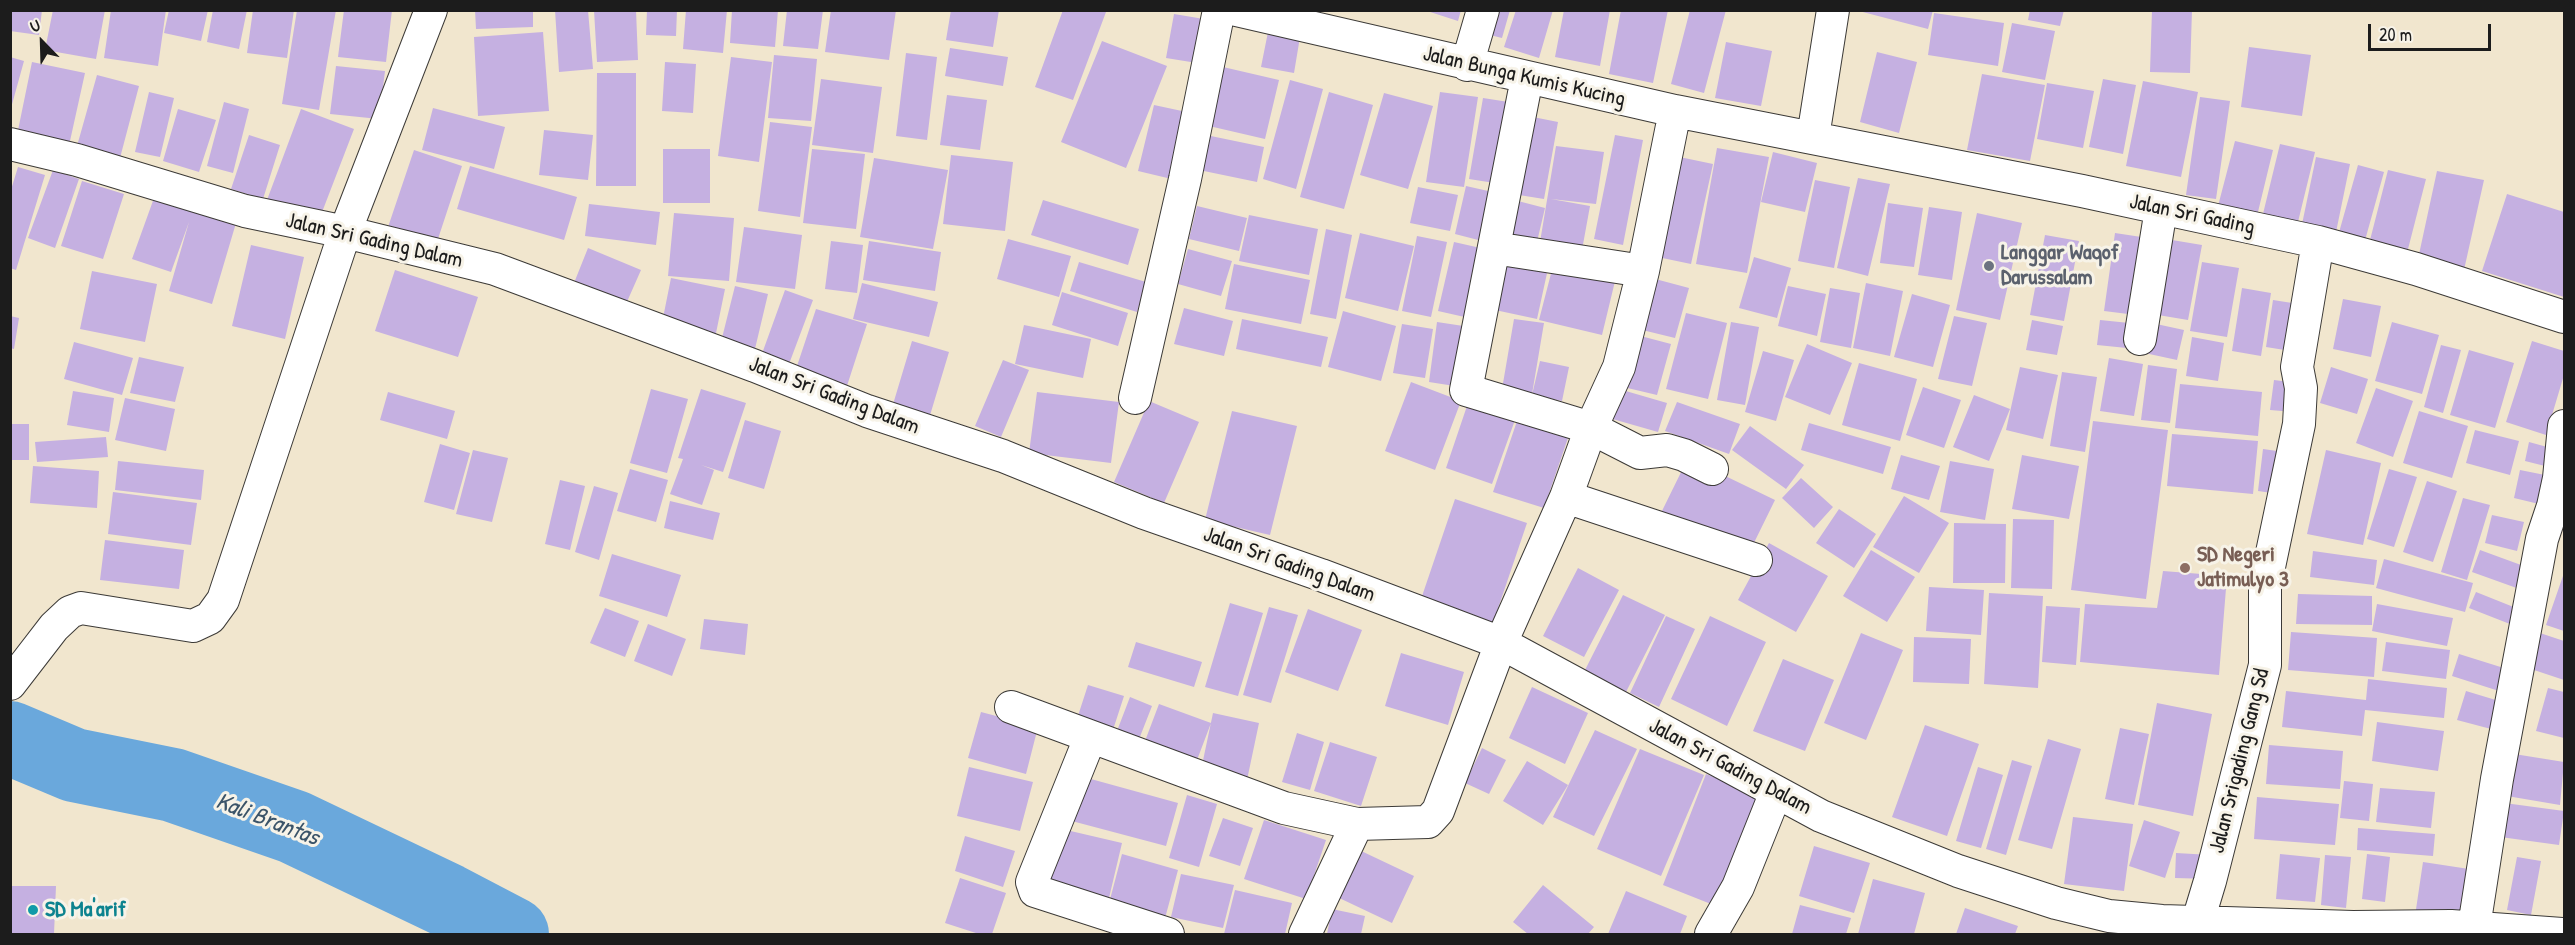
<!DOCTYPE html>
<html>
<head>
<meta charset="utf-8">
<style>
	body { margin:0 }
	#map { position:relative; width:2575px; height:945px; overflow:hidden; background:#f1e6ce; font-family:"Patrick Hand",sans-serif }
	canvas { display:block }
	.frame { position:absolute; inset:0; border:12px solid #1c1c1c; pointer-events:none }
	.north { position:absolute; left:12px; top:12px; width:60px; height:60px; -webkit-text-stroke:4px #f7f3e8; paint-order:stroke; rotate:337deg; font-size:16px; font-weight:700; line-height:24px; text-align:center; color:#1c1c1c }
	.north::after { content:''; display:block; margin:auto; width:21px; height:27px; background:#1c1c1c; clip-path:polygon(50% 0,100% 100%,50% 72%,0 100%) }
	.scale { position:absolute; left:2368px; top:24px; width:123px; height:27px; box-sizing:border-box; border:3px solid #1c1c1c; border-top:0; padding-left:8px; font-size:18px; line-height:21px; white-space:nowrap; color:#1c1c1c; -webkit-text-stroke:4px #f7f3e8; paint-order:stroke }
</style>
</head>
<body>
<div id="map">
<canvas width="2575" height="945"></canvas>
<div class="frame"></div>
<div class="north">U</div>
<div class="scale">20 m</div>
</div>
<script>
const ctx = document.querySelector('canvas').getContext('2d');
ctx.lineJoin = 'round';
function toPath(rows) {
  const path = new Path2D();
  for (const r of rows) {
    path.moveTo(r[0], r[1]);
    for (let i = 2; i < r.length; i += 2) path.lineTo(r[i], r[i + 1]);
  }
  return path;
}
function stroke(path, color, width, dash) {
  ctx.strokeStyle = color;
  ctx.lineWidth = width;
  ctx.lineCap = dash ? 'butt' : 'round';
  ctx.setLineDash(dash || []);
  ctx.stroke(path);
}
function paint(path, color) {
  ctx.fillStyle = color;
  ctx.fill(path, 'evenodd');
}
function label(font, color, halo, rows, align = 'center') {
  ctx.font = font + ' "Patrick Hand",sans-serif';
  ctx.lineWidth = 6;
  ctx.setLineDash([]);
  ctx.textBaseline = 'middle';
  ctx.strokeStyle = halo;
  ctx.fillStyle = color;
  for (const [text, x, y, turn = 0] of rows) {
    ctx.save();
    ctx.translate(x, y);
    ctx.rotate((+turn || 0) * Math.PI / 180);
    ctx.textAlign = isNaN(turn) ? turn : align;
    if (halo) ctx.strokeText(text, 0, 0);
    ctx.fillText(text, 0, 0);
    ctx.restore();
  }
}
stroke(toPath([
	[10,738,74,765,173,785,294,827,447,900,512,934]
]), '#6aa8dc', 74);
paint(toPath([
	[10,10,42,10,39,35,10,31],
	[53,10,105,10,96,59,45,50],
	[111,10,166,10,158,66,104,58],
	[169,10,208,10,201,41,164,33],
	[213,10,247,10,239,49,207,42],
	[253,10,294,10,287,58,247,53],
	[297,10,336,10,319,110,282,104],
	[344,10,392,10,386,62,338,57],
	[475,10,533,10,533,27,476,29],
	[555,10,588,10,593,69,559,72],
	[594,10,636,10,638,60,597,62],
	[647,10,677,10,676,36,646,35],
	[686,10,727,10,723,53,683,49],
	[732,10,778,10,775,47,730,43],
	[787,10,823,10,818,49,783,46],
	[831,10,896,10,889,60,825,52],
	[951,10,999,10,993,47,946,40],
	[1063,10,1106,12,1073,100,1035,87],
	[1424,10,1461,10,1458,21],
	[1489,10,1510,10,1502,38,1482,33],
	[1516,10,1553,10,1539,58,1504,47],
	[1564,10,1610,10,1600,66,1555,57],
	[1621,10,1668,10,1653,83,1609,74],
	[1690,10,1726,10,1704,93,1671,84],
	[1855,10,1933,10,1928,29],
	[2030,10,2064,10,2060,26,2028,20],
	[2152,10,2192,10,2190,73,2150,72],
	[1934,13,2004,23,1998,66,1928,55],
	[1174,14,1204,19,1197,63,1166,58],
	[2012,23,2055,31,2045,80,2002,72],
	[543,32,549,111,478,116,474,37],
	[1268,32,1300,37,1294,73,1261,67],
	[1102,41,1167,66,1126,168,1061,142],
	[1726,42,1772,51,1761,106,1715,98],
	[2249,47,2311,55,2302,116,2241,107],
	[950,48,1008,57,1003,86,945,76],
	[1877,52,1917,62,1899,133,1860,122],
	[906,53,937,57,927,140,896,136],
	[774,55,817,59,811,121,768,118],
	[10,57,24,61,11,108,10,108],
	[731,57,772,62,759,162,718,156],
	[32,62,85,73,68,150,16,140],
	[665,62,696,64,693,113,662,111],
	[336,66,385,71,379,119,330,114],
	[1223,67,1279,80,1265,139,1209,126],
	[597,73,636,73,636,186,596,186],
	[1982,74,2045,85,2030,161,1967,150],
	[97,75,139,86,120,158,77,146],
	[821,79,882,87,873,153,812,145],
	[2103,79,2136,85,2123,154,2089,147],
	[1290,80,1323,89,1296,189,1263,179],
	[2143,81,2198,92,2181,177,2126,166],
	[2047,83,2094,91,2083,148,2037,139],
	[149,92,174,98,160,157,135,152],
	[1329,92,1373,105,1344,209,1300,197],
	[1440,92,1478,97,1464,187,1426,182],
	[1384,93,1433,106,1408,189,1360,175],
	[947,95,987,100,980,150,940,145],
	[2200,97,2230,101,2216,199,2186,195],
	[1483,98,1515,103,1501,184,1469,179],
	[224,102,249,109,233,173,207,166],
	[1154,105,1196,114,1180,181,1138,171],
	[433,108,505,127,494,169,422,150],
	[178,109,216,120,199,172,163,161],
	[301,109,354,129,319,220,267,200],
	[1533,117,1558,122,1544,199,1519,195],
	[770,122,812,127,800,217,758,211],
	[544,130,593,135,588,180,539,175],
	[249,135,280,145,263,199,231,189],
	[1206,135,1264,147,1257,182,1199,170],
	[1615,135,1643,140,1623,245,1594,239],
	[2235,141,2273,150,2257,216,2218,206],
	[2280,144,2315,152,2297,226,2262,218],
	[1556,146,1604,152,1596,204,1551,199,1590,206,1582,250,1540,242],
	[1717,148,1769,157,1747,273,1696,264],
	[663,149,710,149,710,203,663,203],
	[812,149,865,154,856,229,803,223],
	[414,150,462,166,435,248,386,233],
	[1773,152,1817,163,1805,212,1761,202],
	[951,155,1013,162,1005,231,943,224],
	[1670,155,1713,164,1691,264,1648,255],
	[2316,157,2350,164,2335,237,2301,229],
	[874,158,948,170,933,249,860,237],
	[2358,165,2384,172,2364,244,2338,236],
	[470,166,577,197,564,240,457,209],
	[18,167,45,175,16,270,10,268,10,193],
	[53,170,79,179,55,248,28,238],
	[2388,170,2426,179,2407,253,2369,244],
	[2437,171,2484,180,2464,270,2418,259],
	[1858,178,1890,184,1868,276,1837,268],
	[1815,180,1850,187,1834,268,1798,261],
	[82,181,124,194,103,259,61,246],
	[1466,186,1497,193,1486,242,1455,234],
	[1418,187,1458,195,1450,231,1410,223],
	[2507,194,2564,212,2564,297,2482,271],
	[154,198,236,223,212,304,169,291,189,222,171,272,132,259],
	[1043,200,1139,229,1128,265,1031,235],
	[1518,201,1545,208,1536,246,1508,239],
	[1888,203,1923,208,1914,267,1880,263],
	[589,204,660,212,656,245,585,236],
	[1197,206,1247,218,1239,251,1189,239],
	[1929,207,1962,212,1952,280,1918,275],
	[674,213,734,218,729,281,668,276],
	[1977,213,2022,223,2000,320,1956,310],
	[1249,215,1318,229,1309,275,1239,261],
	[744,227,802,235,795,289,736,282],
	[1326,229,1352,235,1336,319,1310,314],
	[1360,233,1414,246,1398,311,1345,298],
	[2115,233,2148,238,2136,315,2104,311],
	[2045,235,2079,241,2064,321,2030,315],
	[1417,236,1447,242,1431,317,1402,311],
	[2160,238,2202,245,2188,320,2146,313],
	[1008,239,1071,256,1059,297,997,279],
	[831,241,863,245,857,293,825,289],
	[869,241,941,252,935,291,863,280],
	[1454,242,1485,249,1469,318,1438,311],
	[251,245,304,257,285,339,232,326],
	[588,248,641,270,626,304,574,283],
	[1188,249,1232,261,1221,296,1178,284],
	[1508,255,1549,264,1537,319,1495,310],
	[1754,257,1791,268,1777,318,1739,308],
	[1079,262,1146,282,1137,312,1070,291],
	[1554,262,1616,277,1602,335,1539,320],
	[2202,262,2239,268,2227,337,2190,331],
	[1234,264,1310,280,1301,324,1225,309],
	[395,270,478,297,458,357,375,331],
	[92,271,157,284,145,342,80,329],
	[1644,276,1689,288,1675,338,1630,327],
	[671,278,725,289,715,338,661,328],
	[862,283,938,302,929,337,853,319],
	[1866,283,1903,291,1890,356,1853,348],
	[735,286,768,294,754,353,720,346],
	[1788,286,1826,294,1817,336,1778,326],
	[1830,288,1860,293,1851,348,1820,342],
	[2242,288,2271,293,2261,356,2232,351],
	[785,290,813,300,786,372,759,362],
	[1062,292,1128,313,1118,346,1052,325],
	[1912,294,1950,305,1933,367,1894,357],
	[2343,299,2381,306,2371,357,2333,349],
	[2273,300,2305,305,2297,352,2266,347],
	[1184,308,1233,321,1224,356,1174,344],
	[816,309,867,324,845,392,794,375],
	[1343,311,1396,326,1381,381,1328,367],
	[1686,313,1727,323,1708,399,1666,389],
	[10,316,19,318,14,349,10,348],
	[1954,316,1987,323,1972,386,1938,379],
	[1242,319,1328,337,1321,367,1236,349],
	[1514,319,1544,323,1531,400,1501,395],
	[2032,320,2063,326,2057,355,2026,350],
	[2100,320,2139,324,2137,349,2097,345],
	[1437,322,1470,327,1461,387,1429,382],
	[1731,322,1759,327,1745,405,1717,400],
	[2147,322,2184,330,2177,360,2140,352],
	[2392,322,2439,335,2422,394,2375,381],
	[1402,324,1433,329,1425,378,1393,373],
	[1024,325,1091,339,1083,378,1015,364],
	[1633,334,1671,344,1657,395,1619,386],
	[2192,337,2224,343,2218,381,2186,376],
	[912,341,949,352,928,422,891,411],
	[2532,341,2564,351,2564,375,2546,435,2506,422],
	[74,342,133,358,122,395,64,379],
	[1807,344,1852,363,1830,415,1785,397],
	[2441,345,2461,350,2443,413,2424,407],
	[2469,350,2514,363,2495,428,2450,415],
	[1763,351,1794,360,1776,421,1745,412],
	[139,357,184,367,175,402,130,393],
	[2109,358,2143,364,2134,416,2100,411],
	[1003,360,1029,370,1001,437,975,426],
	[1540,361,1569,367,1562,401,1532,395],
	[1859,363,1917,379,1900,441,1842,425],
	[2148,365,2177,369,2170,423,2141,420],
	[2020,367,2058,375,2043,439,2006,430],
	[2331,367,2368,379,2357,414,2320,403],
	[2062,372,2097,377,2085,452,2050,446],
	[2274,380,2298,383,2294,412,2270,410],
	[1411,382,1461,401,1435,470,1385,451],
	[2180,384,2262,392,2258,436,2175,428],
	[1612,387,1667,403,1658,432,1602,416],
	[1923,387,1961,400,1944,448,1906,435],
	[2376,388,2413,401,2393,457,2356,443],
	[651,389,688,399,667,473,630,463],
	[701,389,746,403,723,472,701,465,714,470,702,505,670,494,683,459,678,458],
	[73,391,114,398,109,432,67,425],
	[388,392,455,411,447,439,380,420],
	[1037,392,1119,402,1111,463,1029,453],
	[1974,395,2010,409,1989,461,1953,447],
	[125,398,175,409,166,451,115,440],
	[1149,401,1199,422,1164,503,1114,482],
	[1677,402,1740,424,1729,454,1665,431],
	[1468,403,1515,420,1492,484,1446,468],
	[1232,411,1297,426,1270,535,1205,520],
	[2419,411,2468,426,2452,478,2403,463],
	[745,420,781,431,764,489,728,478],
	[1517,421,1568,438,1544,508,1493,492],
	[2093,421,2168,430,2146,599,2071,590],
	[1809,423,1891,447,1883,474,1801,450],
	[10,424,29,424,29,460,10,460],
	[1750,426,1804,465,1786,489,1732,450],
	[2475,430,2519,441,2510,475,2466,463],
	[2172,434,2258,441,2253,494,2167,486],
	[106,437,108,457,37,462,35,442],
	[2529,442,2558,450,2553,468,2525,461],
	[440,444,470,453,454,510,424,502],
	[2263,449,2284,452,2279,494,2258,491],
	[473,450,508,458,492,522,456,514],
	[2326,450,2381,463,2363,545,2307,534],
	[1901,455,1940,466,1929,500,1891,489],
	[2022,455,2079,466,2069,519,2012,509],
	[1688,458,1775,500,1748,555,1661,513],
	[118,461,204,470,201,500,115,490],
	[1950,461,1994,469,1985,520,1940,512],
	[33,466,99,471,97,508,30,503],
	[630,469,668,480,656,522,617,511],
	[2389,469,2417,477,2394,547,2367,539],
	[2520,470,2545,475,2539,504,2514,498],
	[1801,478,1833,507,1814,528,1782,498],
	[560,480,585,486,570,550,545,544],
	[2427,481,2457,491,2433,562,2403,552],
	[594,486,618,493,599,560,575,552],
	[113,492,197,503,191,545,108,534],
	[1904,496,1949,523,1919,573,1873,547],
	[2463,498,2490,505,2467,580,2441,572],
	[1455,499,1527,523,1491,629,1419,605],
	[670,501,720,513,713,540,664,528],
	[1839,509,1876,534,1854,568,1816,543],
	[2492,515,2524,522,2517,551,2485,543],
	[2013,519,2054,520,2052,589,2011,588],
	[1954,523,2006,524,2005,583,1953,583],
	[105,540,184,550,179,589,100,580],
	[1769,543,1828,576,1796,632,1738,600],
	[1871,550,1915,577,1887,622,1843,596],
	[2480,550,2532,569,2525,591,2472,572],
	[2313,551,2377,560,2374,585,2310,577],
	[612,554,681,575,667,617,599,596],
	[2384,559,2473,583,2465,612,2376,588],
	[1578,568,1619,590,1584,657,1543,636],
	[2163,571,2227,576,2219,675,2080,662,2085,604,2157,608],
	[2564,573,2564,631,2546,625],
	[1929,587,1984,590,1981,635,1926,631],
	[2476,592,2521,610,2515,626,2469,608],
	[1989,593,2043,596,2038,688,1984,684],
	[2298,594,2372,596,2372,625,2296,624],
	[1623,595,1665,615,1626,692,1584,672],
	[1230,603,1263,613,1238,696,1205,687],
	[2377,604,2453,618,2447,646,2372,631],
	[2046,606,2080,608,2076,665,2042,662],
	[1269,607,1298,615,1271,703,1243,695],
	[605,608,639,621,625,657,590,643],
	[1308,609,1362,630,1338,691,1285,672],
	[1666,616,1695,629,1659,707,1630,693],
	[1710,616,1766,642,1727,726,1671,699],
	[704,619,748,624,745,655,700,649],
	[648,624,686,639,672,676,634,661],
	[2291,632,2377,638,2374,677,2288,670],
	[2537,632,2564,641,2564,680,2525,667],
	[1861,633,1903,650,1866,740,1824,723],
	[1914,637,1971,639,1969,684,1913,682],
	[1136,642,1202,662,1194,687,1128,667],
	[2386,642,2450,650,2446,679,2382,671],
	[1401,653,1464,672,1448,725,1385,706],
	[2459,654,2507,669,2499,691,2452,676],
	[1783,659,1834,680,1805,751,1753,731],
	[2368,679,2447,688,2444,718,2365,710,2362,736,2282,727,2286,691,2366,700],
	[1088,685,1124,696,1111,736,1075,725],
	[1532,687,1588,713,1565,764,1509,738],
	[2548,688,2564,692,2564,738,2536,731],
	[2466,691,2499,701,2491,729,2457,720],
	[1130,697,1152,706,1134,752,1112,744],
	[2157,703,2212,714,2193,816,2138,805],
	[1159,704,1211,723,1194,768,1142,749],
	[981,712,1038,727,1026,774,968,758],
	[1213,713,1259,723,1247,780,1201,770],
	[2377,722,2444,731,2438,771,2372,761],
	[1925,725,1979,744,1947,836,1892,817],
	[2120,728,2149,734,2134,805,2105,799],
	[1595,730,1637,749,1594,836,1553,817],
	[1297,733,1324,742,1310,790,1282,782],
	[2048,739,2081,749,2052,849,2018,840],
	[1330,742,1377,757,1361,806,1314,791],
	[2269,745,2343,751,2340,789,2266,784],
	[1482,748,1506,760,1489,794,1465,783],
	[1640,749,1704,775,1661,876,1597,849],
	[2508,753,2564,762,2560,805,2501,795],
	[2012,760,2032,766,2006,855,1986,849],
	[1527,761,1568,785,1543,825,1503,801],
	[969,767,1033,782,1020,831,957,816],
	[1978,767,2003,775,1981,848,1956,841],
	[1706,774,1764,796,1721,908,1663,885],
	[1080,776,1178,803,1166,846,1068,820],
	[2344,781,2373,784,2369,821,2340,818],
	[2380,788,2435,792,2431,828,2376,822],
	[1187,795,1217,804,1199,867,1169,858],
	[2257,797,2339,804,2335,845,2254,839],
	[2497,802,2564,811,2559,845,2493,836],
	[2073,817,2133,824,2124,891,2064,884],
	[1223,818,1253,828,1240,866,1209,856],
	[1264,820,1326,840,1306,899,1244,879],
	[2144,820,2180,832,2165,878,2129,866],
	[2358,828,2435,834,2433,856,2357,850],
	[1062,829,1122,843,1109,898,1049,884],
	[965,836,1015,851,1003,887,955,871],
	[1814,846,1870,863,1854,913,1799,896],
	[1357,849,1414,876,1392,923,1335,896],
	[2176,853,2211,855,2210,879,2175,878],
	[1122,854,1178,870,1164,922,1108,907],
	[2280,854,2320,858,2315,902,2276,899],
	[2367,854,2390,857,2385,902,2362,899],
	[2325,855,2351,857,2346,908,2321,905],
	[2517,857,2541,861,2531,915,2507,910],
	[2423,862,2469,869,2460,923,2415,916],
	[1181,874,1234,885,1223,928,1171,917],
	[960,878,1006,893,992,934,979,934,945,923],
	[1873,879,1925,893,1914,934,1858,934],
	[1543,885,1594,927,1588,934,1528,934,1513,922],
	[10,886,56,886,54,934,10,934],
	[1235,890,1292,903,1285,934,1224,934],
	[1626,891,1687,916,1680,934,1608,934],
	[1800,905,1851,918,1846,934,1792,934],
	[1965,908,2018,926,2015,934,1956,934],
	[1332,909,1365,916,1361,934,1327,934],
	[2108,926,2138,934,2106,934]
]), '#c5b0e1');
const street = toPath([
	[1236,10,1675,111,2082,191,2318,242,2416,269,2564,317],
	[1467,65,1483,10],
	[1527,78,1466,390,1591,428,1640,453,1667,450,1684,455,1712,469],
	[1813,137,1833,10],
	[10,144,77,160,245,211,345,232,495,269,755,366,867,411,1003,456,1144,513,1321,575,1501,643,1821,816,1958,871,2056,903,2109,916,2162,921,2353,927,2451,926,2562,934],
	[1494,248,1643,271],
	[2140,339,2161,209],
	[1135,398,1185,179,1219,10],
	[1566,497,1756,560],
	[10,684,54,627,70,612,81,608,193,626,210,618,223,600,345,232,431,10],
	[1011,707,1284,808,1357,824,1428,822,1438,811,1501,643,1566,497,1591,428,1619,367,1643,271,1675,111],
	[1090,738,1032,882,1035,891,1168,934],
	[2474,927,2497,779,2542,539,2553,506,2559,478,2564,426],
	[1305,934,1357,824],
	[1711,934,1738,887,1776,792],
	[2194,934,2210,881,2265,665,2265,586,2299,424,2301,388,2297,367,2318,242]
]);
stroke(street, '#3c3a37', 34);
stroke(street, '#fff', 32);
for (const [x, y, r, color] of [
	[1989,266,6,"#6b7280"],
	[2185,568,6,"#8d6e63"],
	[33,910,6,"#0f9aa8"]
]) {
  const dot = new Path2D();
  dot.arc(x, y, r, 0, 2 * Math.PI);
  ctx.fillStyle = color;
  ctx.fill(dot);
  stroke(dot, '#f7f3e8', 2);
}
label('22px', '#1c1c1c', '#f7f3e8', [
	["Jalan Bunga Kumis Kucing",1524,77,13],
	["Jalan Sri Gading",2192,215,12],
	["Jalan Sri Gading Dalam",374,241,13],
	["Jalan Sri Gading Dalam",834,396,21],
	["Jalan Sri Gading Dalam",1289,565,20],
	["Jalan Srigading Gang Sd",2240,761,-76],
	["Jalan Sri Gading Dalam",1730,767,28]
]);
label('bold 22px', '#5b616d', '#f7f3e8', [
	["Langgar Waqof",2001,253],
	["Darussalam",2001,278]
], 'left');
label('bold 22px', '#785e54', '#f7f3e8', [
	["SD Negeri",2197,555],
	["Jatimulyo 3",2197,580]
], 'left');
label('bold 22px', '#0d838f', '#f7f3e8', [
	["SD Ma'arif",45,910]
], 'left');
label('italic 24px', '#3b5469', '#f7f3e8', [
	["Kali Brantas",267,820,21]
]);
</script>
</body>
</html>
